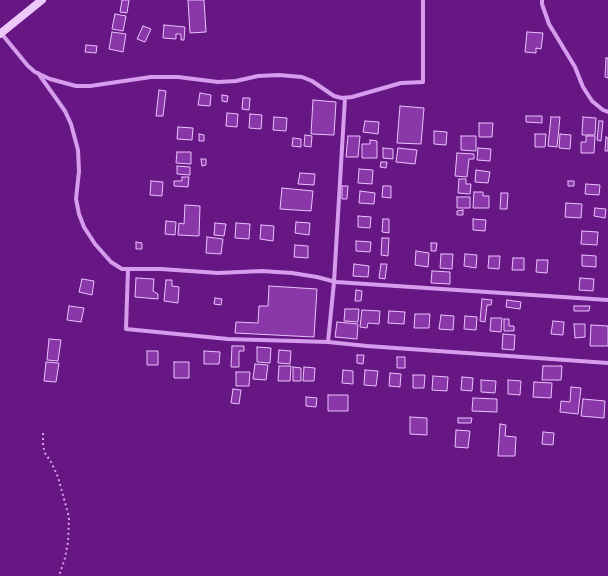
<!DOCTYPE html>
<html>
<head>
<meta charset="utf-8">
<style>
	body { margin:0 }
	canvas { display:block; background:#671784 }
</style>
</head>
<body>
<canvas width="608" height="576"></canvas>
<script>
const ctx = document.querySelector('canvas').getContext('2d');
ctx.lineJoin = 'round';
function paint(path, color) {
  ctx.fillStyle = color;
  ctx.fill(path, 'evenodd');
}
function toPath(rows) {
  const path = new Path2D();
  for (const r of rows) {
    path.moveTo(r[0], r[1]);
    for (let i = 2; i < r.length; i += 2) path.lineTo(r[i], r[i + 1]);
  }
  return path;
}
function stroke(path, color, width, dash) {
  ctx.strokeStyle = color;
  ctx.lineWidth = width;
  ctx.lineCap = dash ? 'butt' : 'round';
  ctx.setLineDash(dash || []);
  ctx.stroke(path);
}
const building = toPath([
	[122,0,129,0,127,13,120,12,122,0],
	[188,0,204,0,206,32,190,33,188,0],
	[115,14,126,16,123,31,112,29,115,14],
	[164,25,185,27,184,40,181,40,181,34,176,34,176,39,163,38,164,25],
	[143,26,151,29,145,42,137,39,143,26],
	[112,32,126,34,123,52,109,49,112,32],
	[527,32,543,33,541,49,536,48,536,53,525,52,527,32],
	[86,45,97,46,96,53,85,52,86,45],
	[606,58,608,58,608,78,605,77,606,58],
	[159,90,166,91,163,116,156,116,159,90],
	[200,93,211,95,210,106,198,105,200,93],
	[222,95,228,96,227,102,222,101,222,95],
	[243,98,250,98,249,110,242,109,243,98],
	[313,100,336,102,334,135,311,134,313,100],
	[400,106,424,108,421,144,397,143,400,106],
	[227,113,238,114,237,127,226,126,227,113],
	[250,114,262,115,261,129,249,128,250,114],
	[526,116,542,116,542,123,526,122,526,116],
	[274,117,287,118,286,131,273,130,274,117],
	[551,117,560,117,557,147,548,146,551,117],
	[583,117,596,118,595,135,582,135,583,117],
	[365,121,379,122,378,134,363,132,365,121],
	[599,121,603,121,601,141,597,140,599,121],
	[479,123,493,123,492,137,479,137,479,123],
	[178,127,193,128,192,140,177,139,178,127],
	[434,131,447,132,446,145,434,144,434,131],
	[199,134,204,135,204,141,199,141,199,134],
	[535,134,546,134,545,147,535,147,535,134],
	[560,134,571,135,570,149,559,148,560,134],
	[305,135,312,136,311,147,304,146,305,135],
	[348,136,360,136,358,157,346,157,348,136],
	[461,136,476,136,476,151,461,150,461,136],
	[586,136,595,136,594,153,581,153,581,142,586,142,586,136],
	[606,137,608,138,608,151,605,151,606,137],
	[293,138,301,139,301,147,292,146,293,138],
	[370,140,377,141,377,158,362,158,362,144,370,144,370,140],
	[383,148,393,149,393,159,383,158,383,148],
	[398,148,417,150,415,164,396,162,398,148],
	[478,148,491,149,490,161,477,160,478,148],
	[177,152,191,152,191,164,176,163,177,152],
	[457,153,474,154,474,159,469,159,467,177,455,176,457,153],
	[201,159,206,159,206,165,202,166,201,159],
	[381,162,387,162,386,168,380,167,381,162],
	[177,166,190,167,190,175,177,174,177,166],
	[359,169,373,170,372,184,358,183,359,169],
	[476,170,490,172,488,183,475,182,476,170],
	[300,173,315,174,314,185,298,184,300,173],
	[182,177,189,177,188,187,174,186,174,181,182,181,182,177],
	[459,179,466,179,466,184,471,184,470,194,458,193,459,179],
	[151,181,163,182,162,196,150,195,151,181],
	[568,181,574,181,574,186,568,186,568,181],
	[586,184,600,185,599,195,585,194,586,184],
	[342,186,348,186,347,199,342,199,342,186],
	[383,186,391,186,391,198,382,197,383,186],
	[282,188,313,191,311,211,280,209,282,188],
	[360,191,375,193,374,204,359,203,360,191],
	[474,192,483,192,483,196,489,196,489,208,473,208,474,192],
	[501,193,508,193,507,209,500,209,501,193],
	[457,197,470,197,470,208,457,208,457,197],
	[566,203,582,204,581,218,565,217,566,203],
	[185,205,200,206,199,236,178,235,179,223,184,224,185,205],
	[595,208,606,209,605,218,594,216,595,208],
	[463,210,463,215,457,215,457,211,463,210],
	[358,216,371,217,370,228,358,227,358,216],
	[383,219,389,219,389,233,382,232,383,219],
	[473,219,486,220,485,231,473,230,473,219],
	[166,221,176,222,175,235,165,234,166,221],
	[296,222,310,223,309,235,295,233,296,222],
	[215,223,226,224,224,236,214,235,215,223],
	[236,223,250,224,249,239,235,238,236,223],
	[261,225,274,226,273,241,260,239,261,225],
	[582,231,598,232,597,245,581,244,582,231],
	[207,237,223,239,221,254,206,253,207,237],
	[382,238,389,238,388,256,381,255,382,238],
	[356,241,371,242,370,252,356,251,356,241],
	[136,242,142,243,142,249,136,249,136,242],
	[431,243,437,243,436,251,431,251,431,243],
	[295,245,308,246,308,258,294,257,295,245],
	[416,251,429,253,428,267,415,265,416,251],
	[441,254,453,254,452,269,440,268,441,254],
	[465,254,477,255,476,268,464,266,465,254],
	[582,255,596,256,596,267,582,266,582,255],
	[489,256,500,256,499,269,488,268,489,256],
	[513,258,524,258,524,270,512,270,513,258],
	[537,260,548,260,547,273,536,272,537,260],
	[354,264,369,266,368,277,353,276,354,264],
	[381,264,387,264,385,279,379,278,381,264],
	[432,271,450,272,450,284,431,283,432,271],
	[136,278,154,279,153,291,158,294,158,299,135,297,136,278],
	[580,278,594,279,593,291,579,290,580,278],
	[82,279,94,281,92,295,79,292,82,279],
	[166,280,172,280,172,286,179,287,178,303,164,301,166,280],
	[269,286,317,289,314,337,235,333,236,322,258,323,259,306,268,306,269,286],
	[356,290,362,291,361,301,355,301,356,290],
	[215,298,222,299,221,305,214,304,215,298],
	[482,299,492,300,491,305,487,305,485,322,480,321,482,299],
	[507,300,521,302,520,309,506,307,507,300],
	[69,306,84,308,81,322,67,320,69,306],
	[574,306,590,306,589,311,574,311,574,306],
	[345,309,359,309,358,322,344,321,345,309],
	[362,310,380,311,379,324,368,323,367,328,360,327,362,310],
	[389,311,405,312,404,324,388,323,389,311],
	[415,314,430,314,429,328,414,328,415,314],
	[441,315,454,316,453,330,439,329,441,315],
	[465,316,477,317,476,330,464,329,465,316],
	[491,318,502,318,501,332,490,331,491,318],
	[504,319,509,319,509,326,514,326,514,331,504,331,504,319],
	[553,321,564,322,563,335,551,334,553,321],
	[337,322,358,324,357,339,335,337,337,322],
	[574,324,585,324,585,337,575,338,574,324],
	[591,325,608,326,608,346,590,346,591,325],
	[503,334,515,335,514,350,502,349,503,334],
	[49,339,61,340,58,361,47,360,49,339],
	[232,346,244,346,244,351,239,351,239,367,231,367,232,346],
	[257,347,271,348,270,363,257,362,257,347],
	[279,350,291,351,290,364,278,363,279,350],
	[147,351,158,351,158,365,147,365,147,351],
	[204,351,220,352,219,364,204,364,204,351],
	[357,355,364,355,363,364,357,363,357,355],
	[397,357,405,357,405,368,397,368,397,357],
	[46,362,59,363,56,382,44,381,46,362],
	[174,362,189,362,189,378,174,378,174,362],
	[255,364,268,365,266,380,253,379,255,364],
	[279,366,291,366,290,381,278,381,279,366],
	[543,366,562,366,561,380,542,380,543,366],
	[293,367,301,368,301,381,293,381,293,367],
	[304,367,315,368,314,381,303,381,304,367],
	[343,370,353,371,353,384,342,383,343,370],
	[365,370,378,371,376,386,364,385,365,370],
	[236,372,250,372,249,386,236,386,236,372],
	[390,373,401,374,400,387,389,386,390,373],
	[413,375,425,375,424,388,413,388,413,375],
	[433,376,448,377,447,391,432,390,433,376],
	[462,377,473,378,472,391,461,390,462,377],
	[481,380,496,381,495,393,481,392,481,380],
	[508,380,521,381,520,395,508,394,508,380],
	[534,382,552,383,551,398,533,397,534,382],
	[571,387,581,388,578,414,560,412,561,401,570,402,571,387],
	[233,389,241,390,239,404,231,403,233,389],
	[328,395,348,395,348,411,328,411,328,395],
	[306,397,317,398,316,407,306,406,306,397],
	[473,398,497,399,497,412,472,411,473,398],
	[583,399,605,401,604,418,581,416,583,399],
	[410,417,427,418,427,435,410,434,410,417],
	[458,418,472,418,471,423,458,423,458,418],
	[500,424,506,425,505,436,516,437,515,456,498,456,500,424],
	[456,430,470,431,468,448,455,447,456,430],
	[543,432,554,433,553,445,542,444,543,432]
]);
paint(building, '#8a37aa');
stroke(building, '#e9c2f9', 1);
stroke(toPath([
	[43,433,43,446,45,453,51,462,58,477,69,517,68,542,65,558,59,576]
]), '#d69ced', 2, [2, 3]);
stroke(toPath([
	[542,0,542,4,549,24,575,67,583,87,592,101,603,110,608,112],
	[1,33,28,66,35,72,50,79,76,86,90,86,151,77,178,77,218,82,236,81,258,76,279,75,302,77,312,81,334,96,342,98,352,97,401,83,423,82,423,0],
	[38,73,65,111,71,124,78,150,79,171,76,199,79,214,84,227,95,244,111,262,122,269,161,269,218,273,262,271,292,273,317,277,336,282,608,300],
	[128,269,126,329,228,339,328,342,367,346,608,363],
	[328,342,334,282,345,98]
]), '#d69ced', 4);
stroke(toPath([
	[0,34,42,0]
]), '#ecc9f9', 8);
</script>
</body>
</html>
